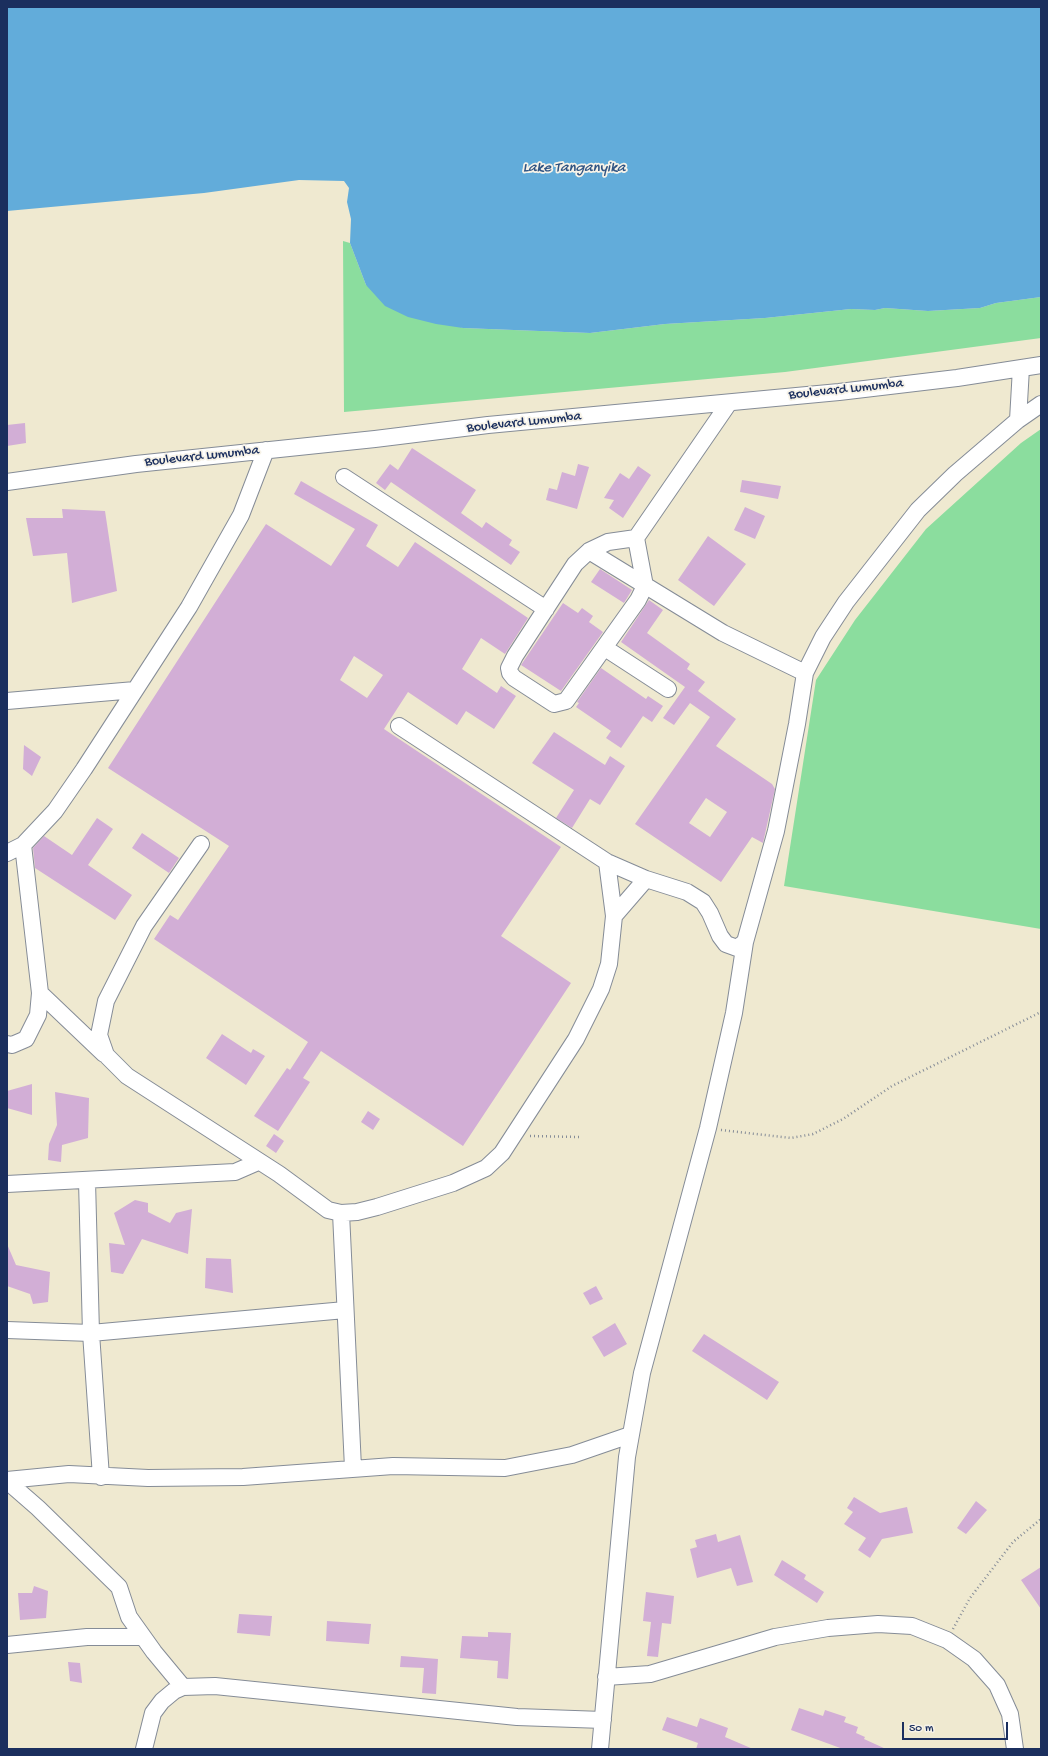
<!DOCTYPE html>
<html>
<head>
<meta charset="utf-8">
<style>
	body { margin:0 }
	#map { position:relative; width:1048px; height:1756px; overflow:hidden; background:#efe9d0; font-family:"Gochi Hand",sans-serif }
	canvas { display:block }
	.frame { position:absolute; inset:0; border:8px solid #1b2f5e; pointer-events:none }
	.scale { position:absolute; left:902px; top:1722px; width:106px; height:18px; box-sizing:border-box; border:2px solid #1b2f5e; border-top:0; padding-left:5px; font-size:12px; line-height:14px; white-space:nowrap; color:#1b2f5e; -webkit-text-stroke:3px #f7f3e8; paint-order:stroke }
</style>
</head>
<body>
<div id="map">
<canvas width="1048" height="1756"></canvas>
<div class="frame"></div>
<div class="scale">50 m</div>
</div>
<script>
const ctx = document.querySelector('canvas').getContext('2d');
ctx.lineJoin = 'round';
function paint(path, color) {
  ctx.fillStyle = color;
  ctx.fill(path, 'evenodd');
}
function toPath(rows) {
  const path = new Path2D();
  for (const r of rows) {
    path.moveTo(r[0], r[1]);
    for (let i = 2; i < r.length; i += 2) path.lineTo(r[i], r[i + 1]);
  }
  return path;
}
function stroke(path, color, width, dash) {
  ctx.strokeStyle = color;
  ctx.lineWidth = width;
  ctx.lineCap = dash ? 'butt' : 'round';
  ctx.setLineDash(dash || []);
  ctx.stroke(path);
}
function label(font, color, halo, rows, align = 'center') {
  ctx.font = font + ' "Gochi Hand",sans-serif';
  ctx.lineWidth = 3.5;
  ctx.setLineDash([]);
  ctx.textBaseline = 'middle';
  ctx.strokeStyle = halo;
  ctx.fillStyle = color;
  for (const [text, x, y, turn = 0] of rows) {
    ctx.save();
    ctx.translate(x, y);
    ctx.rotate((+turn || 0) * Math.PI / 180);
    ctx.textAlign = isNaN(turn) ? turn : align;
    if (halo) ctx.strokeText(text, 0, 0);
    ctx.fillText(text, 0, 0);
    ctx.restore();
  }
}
paint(toPath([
	[343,241,350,243,366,285,463,328,590,333,665,324,765,318,851,309,875,310,885,308,928,311,980,308,996,303,1041,297,1041,338,785,372,344,412],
	[1041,429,1041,929,784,886,816,680,855,620,926,529,1021,443]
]), '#8bdd9e');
paint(toPath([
	[7,7,1041,7,1041,297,996,303,980,308,928,311,885,308,875,310,851,309,765,318,665,324,590,333,463,328,436,324,408,317,385,306,366,285,350,243,351,219,347,202,349,188,344,181,299,180,204,193,7,211]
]), '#62acda');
paint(toPath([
	[25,423,26,443,7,446,7,425],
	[412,448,476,490,461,513,482,528,486,522,512,540,509,545,520,552,511,565,391,482,385,490,376,483,390,464,398,470],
	[578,464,589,467,577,509,546,500,549,488,557,490,562,472,575,476],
	[638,466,651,475,623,518,609,508,614,500,604,498,620,473,629,479],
	[742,480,781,486,778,499,740,492],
	[301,481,378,525,366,546,398,567,415,542,528,618,505,654,481,638,462,669,497,693,501,686,516,696,494,729,466,711,457,725,408,692,384,729,561,847,501,936,571,983,463,1146,321,1051,303,1078,310,1082,278,1131,254,1116,287,1068,290,1070,308,1042,154,939,170,915,178,920,229,846,108,768,266,524,331,566,355,529,294,494],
	[354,656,383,675,367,698,340,680],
	[745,507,765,516,755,539,734,530],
	[62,509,105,511,117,591,72,603,67,553,33,556,26,518,63,518],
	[708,536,746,564,714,606,678,580],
	[600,569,632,590,624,603,591,582],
	[649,600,663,610,647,633,690,664,687,669,705,682,698,691,736,719,716,746,772,784,775,789,763,843,752,837,721,882,635,824,710,717,690,703,674,725,663,718,685,687,621,642],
	[706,798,727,812,710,837,689,823],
	[563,603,578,613,582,608,593,616,589,622,603,632,561,691,521,665],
	[601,668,646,699,648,696,663,706,652,722,643,716,621,748,606,738,611,731,576,707,579,703,577,702],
	[554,732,605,765,610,756,625,766,600,805,590,799,572,828,556,818,574,790,532,763],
	[24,745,41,757,32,776,23,769],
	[97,818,113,829,88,865,132,895,115,920,35,868,33,848,44,836,72,855],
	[142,833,179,858,169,873,132,848],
	[222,1034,251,1053,253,1049,265,1056,246,1085,206,1058],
	[32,1084,32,1115,7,1108,7,1091],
	[55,1092,89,1098,88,1138,62,1145,61,1162,48,1160,49,1144,57,1125],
	[368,1111,380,1119,373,1130,361,1122],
	[274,1134,284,1141,276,1153,266,1146],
	[135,1200,148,1203,148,1212,170,1223,176,1213,192,1209,188,1254,142,1239,123,1274,111,1272,109,1243,125,1245,114,1213],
	[7,1244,16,1265,50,1272,48,1302,33,1304,30,1294,7,1286],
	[206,1258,231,1259,233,1293,205,1288],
	[596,1286,603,1299,590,1305,583,1293],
	[615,1323,627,1344,604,1357,592,1337],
	[704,1334,779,1382,767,1400,692,1351],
	[854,1497,880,1513,907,1507,913,1533,882,1539,870,1558,858,1550,866,1538,844,1524,853,1512,847,1508],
	[976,1501,987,1510,966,1534,957,1528],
	[716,1534,718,1542,740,1535,753,1582,737,1586,731,1568,697,1578,690,1549,697,1547,695,1540],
	[782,1560,806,1575,804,1579,824,1592,817,1603,774,1575],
	[1041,1567,1041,1609,1021,1580],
	[34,1586,48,1591,46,1618,20,1620,18,1593,32,1593],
	[646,1592,674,1596,671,1624,662,1623,658,1657,647,1656,651,1622,643,1621],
	[239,1614,272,1616,270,1636,237,1633],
	[327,1621,371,1624,369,1644,326,1641],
	[488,1632,511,1633,508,1679,497,1678,498,1661,460,1658,462,1636,488,1637],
	[401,1656,438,1659,436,1694,422,1693,424,1668,400,1667],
	[68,1662,80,1663,82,1683,70,1681],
	[799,1708,823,1716,825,1710,846,1717,844,1722,858,1727,856,1733,865,1737,864,1739,886,1749,843,1749,791,1730],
	[667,1717,697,1727,700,1718,728,1728,725,1737,753,1749,696,1749,698,1743,662,1730]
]), '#d2aed6');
const minor = toPath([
	[1018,420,1021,368],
	[344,477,546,609],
	[7,482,136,464,375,439,488,425,839,392,957,378,1041,365],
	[636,538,608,542,589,551,575,564,515,656,509,668,510,673,514,678,554,704,566,701,638,600,645,586,636,538,729,403],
	[589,551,723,633,805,673],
	[605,648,668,689],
	[7,701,135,690],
	[399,726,607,862,646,879,687,892,703,902,710,913,720,936,726,944,737,948,745,942],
	[201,844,144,926,106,1001,99,1035,106,1055,127,1076,279,1174,328,1210,341,1213,357,1212,377,1207,453,1183,486,1168,502,1153,576,1039,601,989,609,964,614,916,607,862],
	[7,853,23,845,55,811,84,769,189,607,241,515,266,450],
	[614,916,646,879],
	[40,993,104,1054],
	[7,1044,12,1045,26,1039,38,1015,40,993,23,845],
	[87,1181,91,1333,101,1477],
	[7,1184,235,1172,258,1162],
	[341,1213,353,1468],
	[7,1330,91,1333,345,1310],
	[7,1480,69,1474,148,1478,243,1477,393,1466,505,1468,572,1455,630,1435],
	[7,1481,38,1508,119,1587,129,1617,154,1652,183,1687],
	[7,1645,87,1637,143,1637],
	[606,1677,650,1674,775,1637,828,1628,878,1624,912,1626,947,1640,974,1659,997,1685,1010,1714,1015,1749],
	[144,1749,153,1713,162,1701,174,1691,183,1687,215,1686,517,1717,603,1720],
	[600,1749,627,1457,642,1373,708,1128,734,1013,745,942,776,831,797,724,805,673,823,637,846,602,918,510,955,474,1018,420,1041,404]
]);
stroke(minor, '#858c97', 18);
stroke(toPath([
	[721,1130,791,1138,813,1134,843,1119,892,1086,1041,1012],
	[530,1136,579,1137],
	[953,1629,970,1598,1013,1542,1041,1519]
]), '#858c97', 2.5, [1, 3]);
stroke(minor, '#fff', 16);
label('14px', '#1b2f5e', '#f7f3e8', [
	["Boulevard Lumumba",846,390,-6],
	["Boulevard Lumumba",524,423,-6],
	["Boulevard Lumumba",202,457,-6]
]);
label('italic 15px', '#305483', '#f7f3e8', [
	["Lake Tanganyika",574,169]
]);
</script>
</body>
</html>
